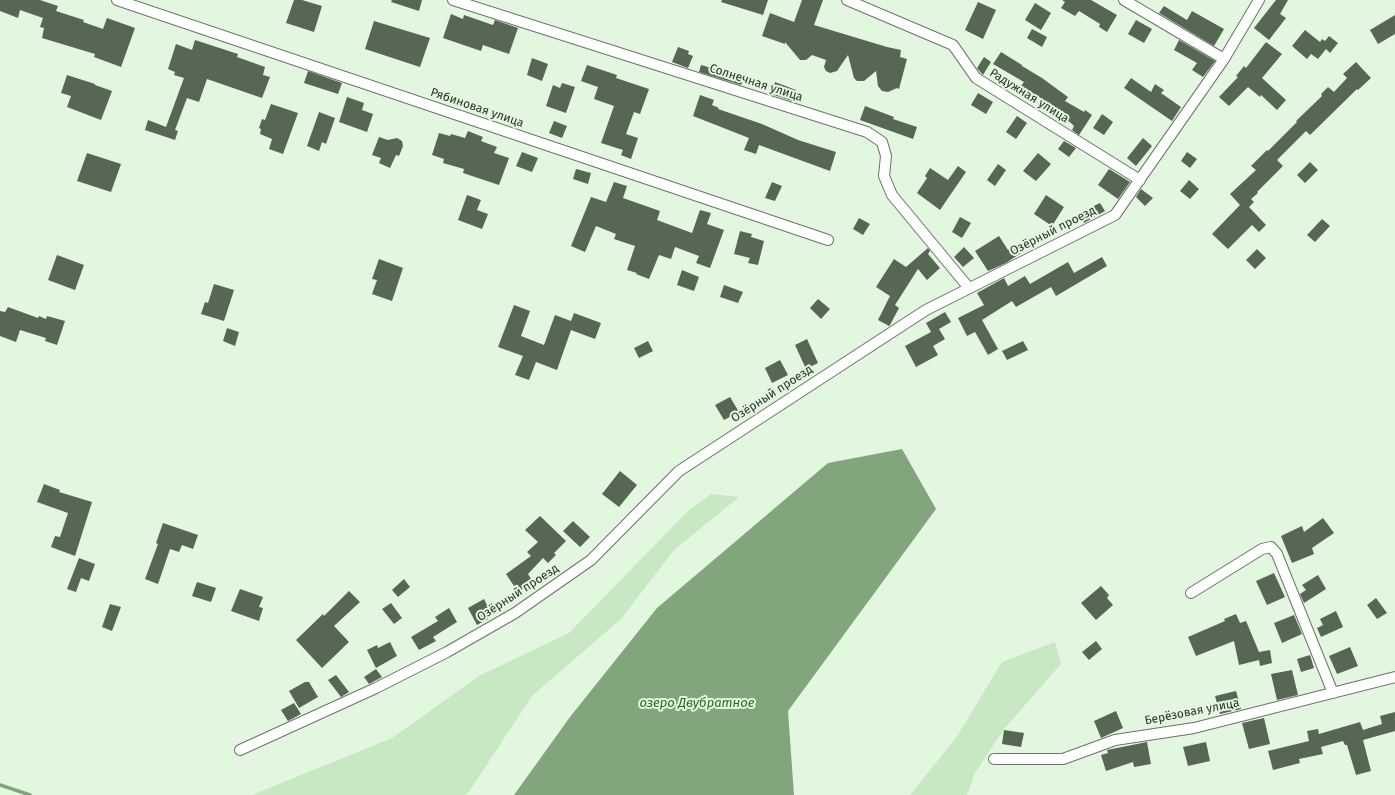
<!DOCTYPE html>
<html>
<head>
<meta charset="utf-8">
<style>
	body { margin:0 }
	canvas { display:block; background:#e3f6e0 }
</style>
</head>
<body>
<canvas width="1395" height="795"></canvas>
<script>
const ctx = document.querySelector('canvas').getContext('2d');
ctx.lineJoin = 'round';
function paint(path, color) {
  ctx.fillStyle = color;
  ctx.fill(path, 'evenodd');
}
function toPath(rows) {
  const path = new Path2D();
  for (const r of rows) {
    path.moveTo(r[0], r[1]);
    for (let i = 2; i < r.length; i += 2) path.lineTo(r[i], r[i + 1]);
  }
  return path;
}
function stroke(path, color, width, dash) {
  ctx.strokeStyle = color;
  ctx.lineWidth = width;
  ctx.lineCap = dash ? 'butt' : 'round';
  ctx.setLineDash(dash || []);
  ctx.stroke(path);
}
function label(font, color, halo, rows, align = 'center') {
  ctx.font = font + ' "Fira Sans",sans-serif';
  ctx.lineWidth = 4;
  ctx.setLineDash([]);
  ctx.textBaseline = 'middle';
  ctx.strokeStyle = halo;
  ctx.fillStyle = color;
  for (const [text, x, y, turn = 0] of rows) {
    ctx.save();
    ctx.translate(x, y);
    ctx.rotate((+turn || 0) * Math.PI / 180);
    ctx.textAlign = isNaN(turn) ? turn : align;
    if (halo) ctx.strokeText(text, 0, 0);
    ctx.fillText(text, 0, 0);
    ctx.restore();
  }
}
paint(toPath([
	[711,494,739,497,674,550,621,619,532,696,468,793,464,795,252,795,392,738,479,676,569,633,689,510],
	[1055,642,1061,664,1004,729,975,773,967,795,910,795,958,735,1002,662]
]), '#c8e8c3');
paint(toPath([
	[902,449,936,509,788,711,794,795,514,795,570,717,657,608,828,463]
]), '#82a57d');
stroke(toPath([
	[0,785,30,795]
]), '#82a57d', 3.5);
paint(toPath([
	[0,0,40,0,58,6,56,11,84,20,83,22,103,29,107,18,135,28,121,67,94,57,95,54,42,38,44,28,40,27,43,18,20,10,18,18,8,14,0,11],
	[294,0,302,0,322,6,314,32,286,23],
	[392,0,422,0,419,11,391,2],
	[722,0,768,0,763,15,721,2],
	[802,0,823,0,814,25,887,47,901,50,900,57,907,59,899,89,897,88,888,92,882,91,878,86,876,71,864,81,857,81,854,78,848,55,837,71,830,73,826,71,824,67,826,60,812,55,806,60,800,60,785,42,785,44,762,36,770,13,794,22],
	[1062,0,1091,0,1117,15,1107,32,1099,27,1100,24,1079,11,1075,16,1061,8,1065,2],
	[1276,0,1288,0,1280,14,1286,18,1269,40,1254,28],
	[978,2,996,10,983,39,965,30],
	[1035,3,1051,13,1041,30,1025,20],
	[1164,6,1187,20,1192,11,1224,29,1214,46,1159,13],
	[451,14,463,19,464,15,493,25,495,20,518,28,509,54,483,45,481,51,443,38],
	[1395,15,1395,34,1378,44,1370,30],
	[1136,20,1152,29,1144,43,1128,34],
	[374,21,430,38,420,67,365,49],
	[1032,29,1047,37,1042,47,1027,38],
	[1305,30,1320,42,1322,39,1325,41,1329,36,1338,43,1330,53,1326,49,1318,59,1311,54,1307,59,1292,46],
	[195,40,238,54,237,57,265,67,263,75,270,77,262,98,207,79,199,102,187,98,175,130,178,131,175,140,145,130,148,120,166,127,184,78,174,75,175,72,168,69,176,44,192,50],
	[1179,40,1215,61,1203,77,1192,70,1197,63,1174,50],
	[1266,42,1282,54,1262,78,1286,100,1277,110,1261,95,1260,97,1248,87,1229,106,1219,97,1238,77,1236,76,1244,66,1246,68],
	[678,47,689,51,688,54,693,56,688,68,672,62],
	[1001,52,1022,65,1022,66,1042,78,1068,97,1065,101,1084,112,1085,110,1092,115,1079,135,1072,130,1074,126,1071,123,1041,103,1044,100,1021,86,1024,82,993,64],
	[984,57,991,62,983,75,977,68],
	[532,58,548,64,542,81,527,75],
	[1356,62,1371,78,1358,90,1357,89,1310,135,1306,131,1277,160,1283,166,1257,192,1258,193,1251,199,1254,202,1249,207,1266,225,1259,232,1252,225,1228,249,1212,234,1240,205,1230,194,1256,170,1251,166,1267,150,1268,151,1297,122,1296,121,1322,96,1321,94,1328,87,1334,92,1347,78,1343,74],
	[587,65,617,75,616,78,649,89,640,114,634,112,626,134,638,138,631,159,621,155,623,150,601,143,614,106,594,99,598,87,581,81],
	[701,65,744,77,741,85,699,72],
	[308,71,342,83,338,94,304,83],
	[67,75,95,84,95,85,112,91,101,120,67,107,71,96,61,93],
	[1131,78,1151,92,1155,84,1164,90,1161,93,1181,107,1172,121,1124,88],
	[775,82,796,90,792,101,771,94],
	[562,83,575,87,566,113,546,106,553,85,560,88],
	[978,93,993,102,986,114,971,105],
	[700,95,714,100,712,105,719,108,718,109,762,124,798,140,836,152,830,171,759,145,756,154,744,150,749,138,693,116],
	[347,97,364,103,362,110,373,114,367,132,339,122],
	[271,104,298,113,283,154,269,149,272,139,260,134,261,129,259,128,262,119,265,120],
	[865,106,894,117,893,119,917,127,913,139,860,120],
	[319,112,335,118,326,144,322,142,319,151,307,146],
	[1102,114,1113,122,1104,135,1093,128],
	[1017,116,1027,123,1016,139,1006,132],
	[554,121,567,126,562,138,549,133],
	[468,131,483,137,481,141,497,147,494,153,509,158,499,185,463,173,464,169,443,163,444,159,432,155,439,133,450,136,451,134,465,138],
	[379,137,388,140,397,138,402,141,403,146,399,156,396,155,390,168,379,163,381,158,372,155],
	[1143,138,1152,146,1136,166,1127,158],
	[1064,141,1076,148,1069,157,1058,149],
	[522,152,538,158,532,172,516,166],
	[1187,152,1197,159,1190,168,1181,161],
	[87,153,121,164,111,192,77,181],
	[1038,153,1051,164,1036,181,1023,171],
	[1310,162,1318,170,1305,183,1297,175],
	[998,164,1006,170,995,186,987,180],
	[958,166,966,172,940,210,917,193,927,178,925,176,930,168,948,180],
	[576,169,591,173,588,184,573,179],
	[1109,169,1130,182,1118,199,1098,185],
	[1189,180,1199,189,1190,199,1180,191],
	[614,182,627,186,623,198,660,211,657,220,692,233,700,210,711,213,707,224,724,230,710,268,696,263,699,256,675,247,671,259,659,255,649,279,636,274,637,273,627,270,635,246,614,239,616,234,596,226,585,252,571,246,591,197,606,202],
	[772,182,782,186,775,201,765,198],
	[1141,189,1153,198,1145,206,1136,197],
	[467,195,481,200,477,210,488,214,482,229,458,220],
	[1046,195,1064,207,1052,226,1034,214],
	[1100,203,1105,211,1084,223,1079,213],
	[960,217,971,223,962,238,952,232],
	[859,218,870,224,863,235,853,229],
	[1322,219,1330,226,1315,242,1307,235],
	[740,231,752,234,751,237,764,241,758,265,748,263,750,258,734,254],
	[999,236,1008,250,1019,243,1024,251,1006,263,988,271,975,251],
	[964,247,974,258,963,267,954,257],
	[928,248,930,251,928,254,940,268,927,280,918,269,895,305,899,308,890,325,889,326,878,320,890,296,876,287,894,259,906,267],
	[1257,249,1266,258,1255,269,1246,260],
	[57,255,84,265,75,290,48,280],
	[1102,257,1107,266,1056,296,1051,287,1016,307,1012,301,982,320,998,349,988,355,975,332,967,336,958,318,984,305,977,293,1004,278,1008,286,1025,276,1030,284,1068,262,1074,273],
	[379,259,403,268,392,301,372,294,377,280,372,279],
	[682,270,699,277,694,291,677,285],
	[214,284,234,290,224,321,201,314,205,302,208,303],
	[724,285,743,292,738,303,720,297],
	[818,299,830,309,821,319,810,308],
	[514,305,530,311,521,336,544,345,555,315,571,321,574,313,601,323,595,339,571,330,557,370,536,362,529,380,515,375,523,356,498,347],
	[8,307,38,318,39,316,46,319,47,316,65,321,57,345,45,341,46,338,20,330,16,342,0,336,0,311,5,312],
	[945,312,951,322,939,329,945,339,933,346,938,355,916,367,905,346,931,332,926,323],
	[227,328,239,332,235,346,223,341],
	[807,339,818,363,806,369,795,345],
	[648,341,653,351,639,358,634,348],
	[1023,341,1028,350,1007,360,1002,351],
	[780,360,788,375,772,383,765,368],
	[730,397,739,412,724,420,715,405],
	[620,471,637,485,619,507,602,494],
	[44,484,60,490,59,492,92,502,75,556,51,547,55,536,60,537,68,513,37,502],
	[540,516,566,541,554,553,556,555,548,563,543,558,528,574,533,582,518,592,506,574,531,556,527,552,538,542,525,530],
	[1323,518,1334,533,1312,548,1314,554,1292,563,1281,536,1302,526,1304,532],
	[573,521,590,537,580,547,563,531],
	[163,523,198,535,193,549,182,545,179,552,170,549,158,584,145,579,158,544,156,543],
	[79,558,95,564,89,581,81,578,76,592,67,589],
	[1274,573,1285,597,1267,605,1256,581],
	[1318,575,1326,589,1304,603,1300,594,1306,590,1302,585],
	[404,579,410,587,398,597,392,590],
	[197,582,216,588,211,602,192,596],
	[1101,586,1109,595,1107,598,1113,605,1096,620,1081,603],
	[240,589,263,597,259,607,263,608,259,621,231,611],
	[349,591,360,602,334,626,349,642,322,668,296,640,323,614,324,616],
	[1376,598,1387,613,1377,619,1367,605],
	[484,599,490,611,485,613,488,619,477,625,468,608],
	[391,603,402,618,394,624,382,609],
	[110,604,121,607,112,631,102,627],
	[449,608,457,622,433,637,436,641,419,650,411,637,438,621,435,617],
	[1336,611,1343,627,1321,637,1317,628,1323,625,1320,619],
	[1236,614,1240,623,1246,621,1259,652,1270,650,1272,663,1260,666,1259,660,1239,665,1234,641,1196,656,1188,637,1225,621,1224,619],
	[1294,615,1302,634,1282,643,1274,623],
	[1096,641,1102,649,1089,660,1082,652],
	[390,642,397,656,376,668,367,650,377,645,378,648],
	[1350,647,1358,666,1337,674,1329,656],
	[1310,655,1314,668,1301,672,1297,659],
	[376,669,382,677,369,684,364,677],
	[1292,670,1298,695,1277,700,1271,674],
	[336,675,349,692,341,697,328,680],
	[305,682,309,682,318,697,299,708,289,691],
	[1236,691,1241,709,1220,714,1215,696],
	[294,703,301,714,288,721,281,710],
	[1116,711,1123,728,1101,738,1094,721],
	[1395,712,1395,731,1363,740,1371,771,1356,775,1347,745,1345,745,1343,741,1321,747,1323,754,1299,759,1300,763,1273,770,1268,751,1309,741,1307,731,1318,729,1319,734,1360,722,1363,730,1382,724,1380,716],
	[1264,718,1270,744,1249,749,1242,723],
	[1004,730,1024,733,1021,747,1002,744],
	[1147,742,1151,764,1134,767,1133,762,1106,771,1101,755,1108,753,1107,750],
	[1206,742,1210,761,1188,766,1183,747]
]), '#566754');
const street = toPath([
	[117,0,828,240],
	[453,0,867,132,882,142,886,156,884,176,892,195,969,288],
	[847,0,953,45,976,78,1140,180],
	[1124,0,1224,59],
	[1191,593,1262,549,1271,547,1277,554,1333,693],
	[240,750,376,688,447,652,515,613,591,560,679,471,926,310,1115,215,1224,59,1259,0],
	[994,759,1063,759,1115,740,1194,728,1395,677]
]);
stroke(street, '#667763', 12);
stroke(street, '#fff', 10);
label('12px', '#2b3229', '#e3f6e0', [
	["Солнечная улица",756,83,18],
	["Радужная улица",1029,96,32],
	["Рябиновая улица",477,108,19],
	["Озёрный проезд",1053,231,-27],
	["Озёрный проезд",772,394,-33],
	["Озёрный проезд",518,593,-33],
	["Берёзовая улица",1192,712,-11]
]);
label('italic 13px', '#32622b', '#e3f6e0', [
	["озеро Двубратное",697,703]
]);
</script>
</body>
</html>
